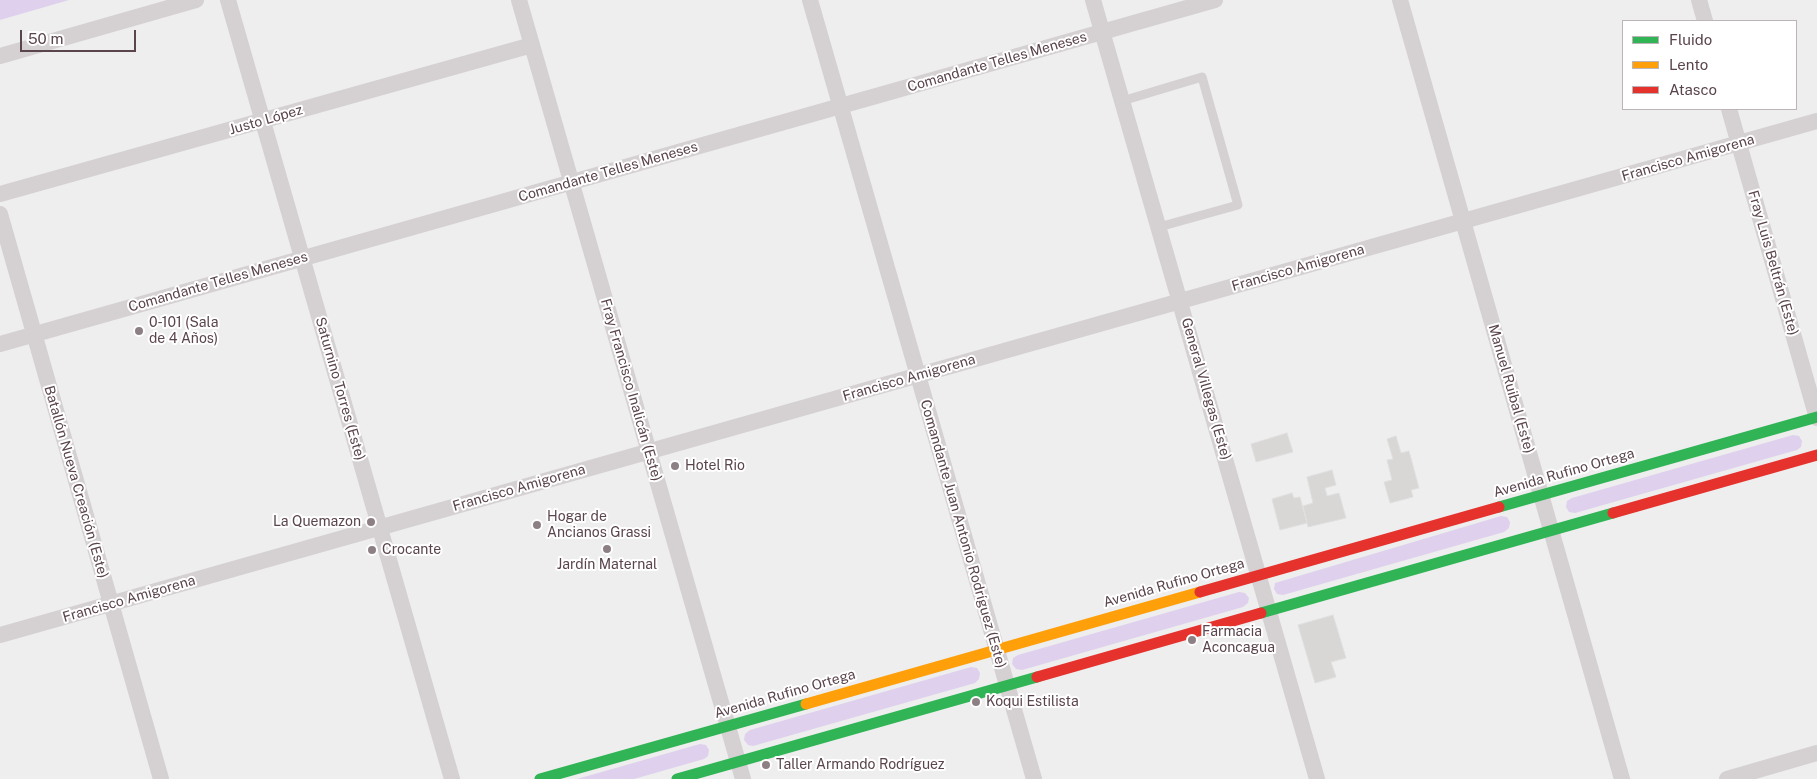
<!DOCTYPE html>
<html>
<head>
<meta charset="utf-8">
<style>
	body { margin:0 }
	#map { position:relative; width:1817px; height:779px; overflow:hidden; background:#edeeed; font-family:"Public Sans",sans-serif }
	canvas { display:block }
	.legend { position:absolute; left:1622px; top:20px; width:175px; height:90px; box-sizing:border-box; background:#fff; border:1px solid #bdb4b8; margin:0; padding:6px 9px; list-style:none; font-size:15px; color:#5a444d }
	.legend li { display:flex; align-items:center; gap:10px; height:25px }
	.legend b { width:25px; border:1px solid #bdb4b8 }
	.scale { position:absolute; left:20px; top:30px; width:116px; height:22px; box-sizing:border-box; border:2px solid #5a444d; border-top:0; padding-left:6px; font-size:15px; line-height:18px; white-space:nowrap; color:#5a444d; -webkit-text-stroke:4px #fff; paint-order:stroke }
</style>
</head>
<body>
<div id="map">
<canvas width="1817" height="779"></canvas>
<ul class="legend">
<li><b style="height:6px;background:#30b455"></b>Fluido</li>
<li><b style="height:6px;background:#ff9f0a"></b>Lento</li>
<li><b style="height:6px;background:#e5322d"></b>Atasco</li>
</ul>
<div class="scale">50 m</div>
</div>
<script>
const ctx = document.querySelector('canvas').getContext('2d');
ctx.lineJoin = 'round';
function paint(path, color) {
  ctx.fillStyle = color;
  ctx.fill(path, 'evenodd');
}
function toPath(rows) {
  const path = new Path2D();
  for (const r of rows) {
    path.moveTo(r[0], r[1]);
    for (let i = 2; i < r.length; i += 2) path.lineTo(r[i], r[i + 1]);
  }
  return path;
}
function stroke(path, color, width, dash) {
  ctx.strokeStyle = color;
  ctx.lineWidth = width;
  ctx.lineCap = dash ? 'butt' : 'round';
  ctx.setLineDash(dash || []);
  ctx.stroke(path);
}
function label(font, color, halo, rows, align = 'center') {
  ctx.font = font + ' "Public Sans",sans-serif';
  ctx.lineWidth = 4;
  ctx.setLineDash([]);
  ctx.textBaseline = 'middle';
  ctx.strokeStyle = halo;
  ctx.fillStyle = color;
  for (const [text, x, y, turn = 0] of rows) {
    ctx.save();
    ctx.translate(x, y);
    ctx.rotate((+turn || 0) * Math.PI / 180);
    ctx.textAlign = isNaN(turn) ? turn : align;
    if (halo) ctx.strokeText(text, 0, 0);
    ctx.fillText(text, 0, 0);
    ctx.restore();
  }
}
paint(toPath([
	[0,0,69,0,0,20],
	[1793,435,1799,436,1802,441,1801,447,1797,450,1575,513,1569,512,1566,507,1567,501,1572,498],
	[1501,516,1507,517,1510,522,1509,528,1504,532,1283,595,1277,594,1274,589,1275,583],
	[1239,592,1245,593,1249,598,1248,603,1243,607,1022,670,1016,669,1012,664,1013,658,1018,655],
	[971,667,977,668,980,673,979,679,975,683,753,746,748,745,744,740,745,734,750,730],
	[700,744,706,745,709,750,708,756,704,759,634,779,577,779]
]), '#dfd0ee');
const building = toPath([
	[1287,433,1293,452,1256,462,1251,444,1287,433],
	[1396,436,1401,453,1409,451,1419,488,1411,490,1413,497,1390,503,1384,482,1392,480,1387,460,1393,459,1387,439,1396,436],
	[1332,470,1336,485,1325,488,1327,496,1339,493,1346,518,1308,527,1303,506,1313,503,1307,477,1332,470],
	[1292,493,1294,498,1300,497,1307,523,1280,530,1272,499,1292,493],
	[1333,615,1346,658,1331,662,1336,677,1315,683,1298,625,1333,615]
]);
paint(building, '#d9d6d6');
stroke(building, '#e0dfdf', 1);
stroke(toPath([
	[1122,101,1202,77,1238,205,1159,227]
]), '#d5d0d2', 9);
stroke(toPath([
	[228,0,452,779],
	[519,0,743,779],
	[810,0,1034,779],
	[1093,0,1317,779],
	[1400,0,1622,779],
	[1699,0,1705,21],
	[0,56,196,0],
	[1729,109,1817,418],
	[0,194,532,45],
	[0,214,161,779],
	[0,344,1215,0],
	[0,635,1817,121],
	[1727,779,1817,753]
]), '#d5d0d2', 16);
stroke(toPath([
	[1499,507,1817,417],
	[1261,613,1613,513],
	[540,779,806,704],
	[677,779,1037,677]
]), '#30b455', 11);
stroke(toPath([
	[806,704,1200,592]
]), '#ff9f0a', 11);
stroke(toPath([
	[1613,513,1817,455],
	[1200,592,1499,507],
	[1037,677,1261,613]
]), '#e5322d', 11);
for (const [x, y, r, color] of [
	[139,331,5,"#8d8085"],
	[675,466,5,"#8d8085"],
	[371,522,5,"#8d8085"],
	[537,525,5,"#8d8085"],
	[607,549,5,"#8d8085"],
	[372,550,5,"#8d8085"],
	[1192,640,5,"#8d8085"],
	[976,702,5,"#8d8085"],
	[766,765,5,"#8d8085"]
]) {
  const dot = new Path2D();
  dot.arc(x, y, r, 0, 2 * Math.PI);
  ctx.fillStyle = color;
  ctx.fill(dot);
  stroke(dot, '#fff', 2);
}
label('14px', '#5a444d', '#fff', [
	["Comandante Telles Meneses",997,62,-16],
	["Justo López",266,120,-16],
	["Francisco Amigorena",1688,158,-16],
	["Comandante Telles Meneses",608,172,-16],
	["Fray Luis Beltrán (Este)",1773,263,74],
	["Francisco Amigorena",1298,268,-16],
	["Comandante Telles Meneses",218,282,-16],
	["Francisco Amigorena",909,378,-16],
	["Saturnino Torres (Este)",340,389,74],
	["General Villegas (Este)",1206,389,74],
	["Manuel Ruibal (Este)",1511,389,74],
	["Fray Francisco Inalicán (Este)",631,390,74],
	["Avenida Rufino Ortega",1564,473,-16],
	["Batallón Nueva Creación (Este)",76,482,74],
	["Francisco Amigorena",519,488,-16],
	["Comandante Juan Antonio Rodríguez (Este)",963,534,74],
	["Avenida Rufino Ortega",1174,583,-16],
	["Francisco Amigorena",129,599,-16],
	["Avenida Rufino Ortega",785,694,-16]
]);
label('14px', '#5a444d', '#fff', [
	["0-101 (Sala",149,323],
	["de 4 Años)",149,339],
	["Hotel Rio",685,466],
	["Hogar de",547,517],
	["Ancianos Grassi",547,533],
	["La Quemazon",361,522,"right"],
	["Crocante",382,550],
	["Jardín Maternal",607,565,"center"],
	["Farmacia",1202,632],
	["Aconcagua",1202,648],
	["Koqui Estilista",986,702],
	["Taller Armando Rodríguez",776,765]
], 'left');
</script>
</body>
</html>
